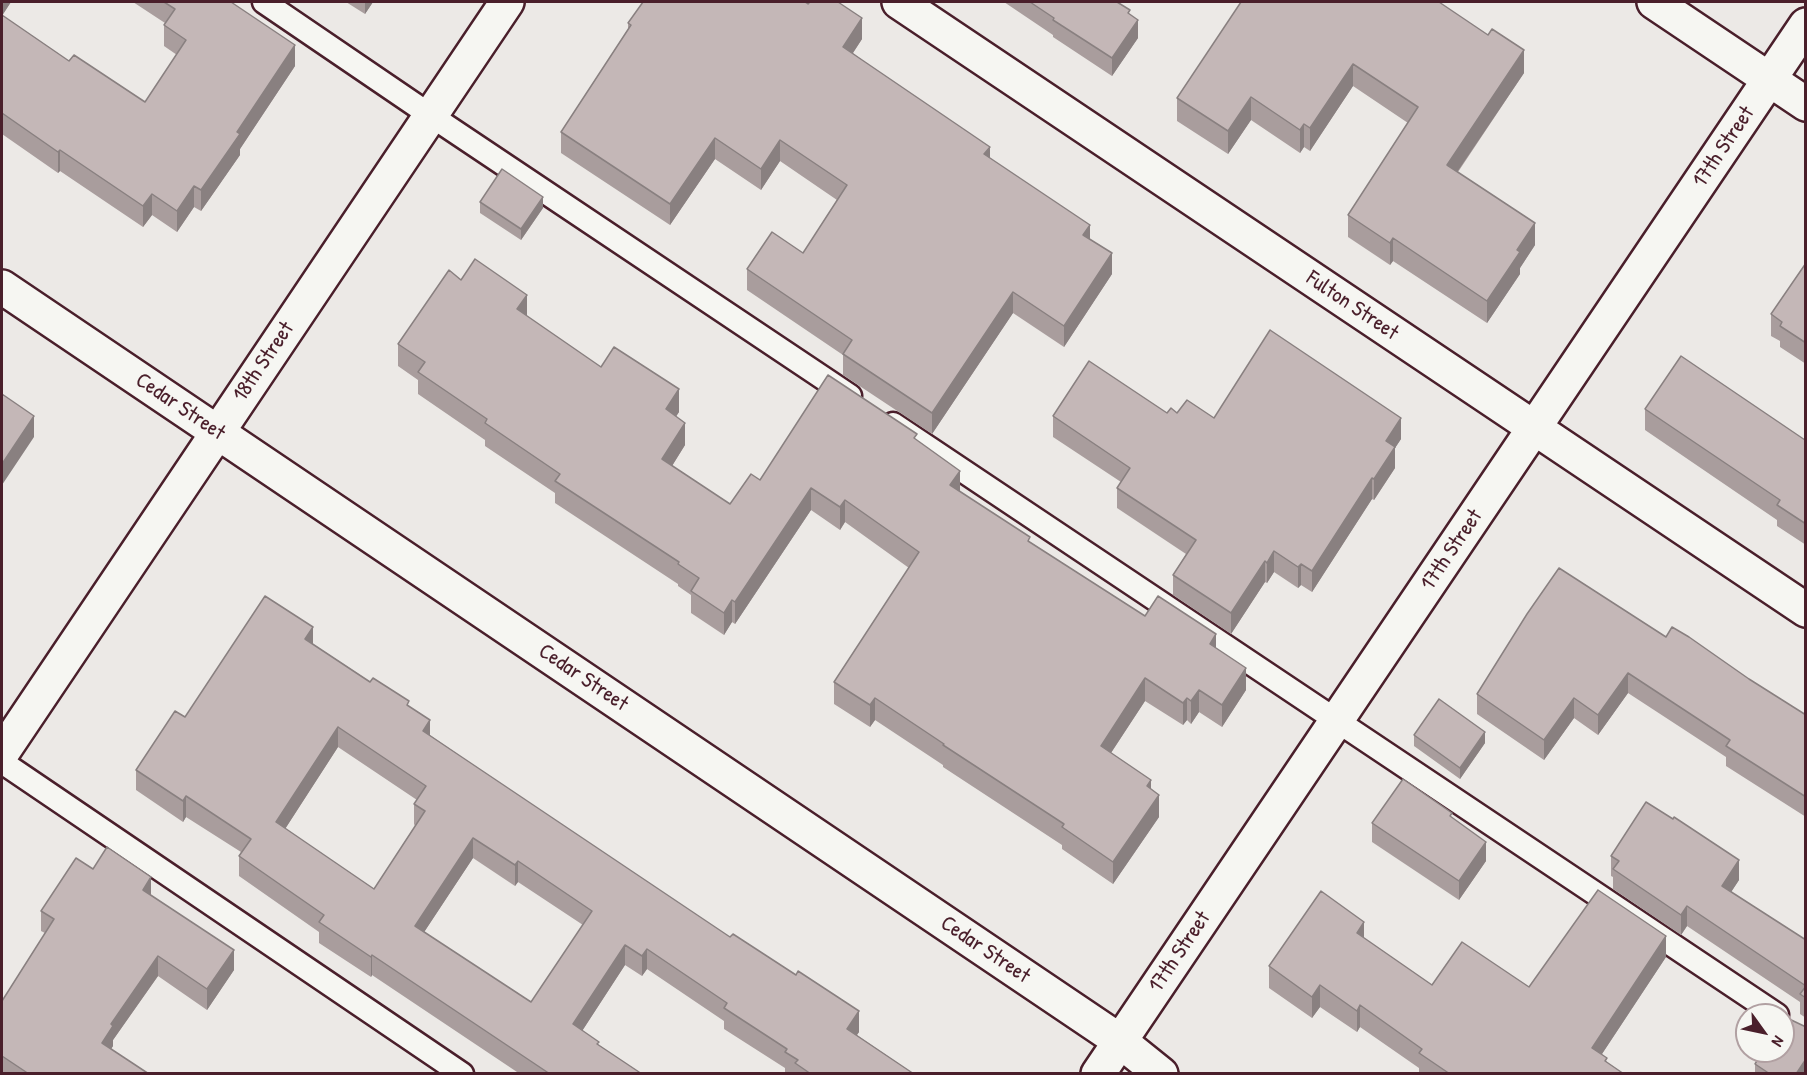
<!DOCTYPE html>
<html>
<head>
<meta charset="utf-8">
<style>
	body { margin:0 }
	#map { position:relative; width:1807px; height:1075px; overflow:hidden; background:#ece9e6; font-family:"Patrick Hand",sans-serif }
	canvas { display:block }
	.frame { position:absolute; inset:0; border:3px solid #4a1f2b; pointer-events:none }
	.north { position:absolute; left:1735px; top:1003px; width:60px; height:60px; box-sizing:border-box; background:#f6f6f2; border:2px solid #b1a0a2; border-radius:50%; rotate:123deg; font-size:16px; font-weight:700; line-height:24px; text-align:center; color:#4a1f2b }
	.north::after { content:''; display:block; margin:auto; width:21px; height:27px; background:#4a1f2b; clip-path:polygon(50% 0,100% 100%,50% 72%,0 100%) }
</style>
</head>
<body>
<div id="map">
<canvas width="1807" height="1075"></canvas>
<div class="frame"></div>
<div class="north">N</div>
</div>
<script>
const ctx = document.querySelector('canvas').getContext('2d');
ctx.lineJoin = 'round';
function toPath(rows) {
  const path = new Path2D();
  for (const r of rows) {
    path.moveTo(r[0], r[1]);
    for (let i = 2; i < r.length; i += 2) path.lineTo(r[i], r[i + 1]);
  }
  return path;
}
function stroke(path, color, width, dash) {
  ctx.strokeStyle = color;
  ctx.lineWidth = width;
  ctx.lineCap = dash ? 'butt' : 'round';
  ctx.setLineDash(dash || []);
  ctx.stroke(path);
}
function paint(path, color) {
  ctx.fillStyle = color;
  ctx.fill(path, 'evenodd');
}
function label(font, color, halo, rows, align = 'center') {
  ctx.font = font + ' "Patrick Hand",sans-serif';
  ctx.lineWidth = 6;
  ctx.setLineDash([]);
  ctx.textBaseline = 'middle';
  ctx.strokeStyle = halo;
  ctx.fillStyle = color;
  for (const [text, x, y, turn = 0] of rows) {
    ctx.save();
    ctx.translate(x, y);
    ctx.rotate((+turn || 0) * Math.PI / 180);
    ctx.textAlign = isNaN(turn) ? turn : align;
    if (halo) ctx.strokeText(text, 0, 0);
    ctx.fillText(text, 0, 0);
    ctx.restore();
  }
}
const service = toPath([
	[264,2,430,115,850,396],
	[893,424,1777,1015],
	[2,762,462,1074]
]);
const minor = toPath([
	[899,2,1806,610],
	[1654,2,1806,104],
	[2,287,1120,1041,1161,1074],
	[2,753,507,2],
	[1098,1074,1806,25]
]);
stroke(service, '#4a1f2b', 27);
stroke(minor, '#4a1f2b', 38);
stroke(service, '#f6f6f2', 22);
stroke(minor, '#f6f6f2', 33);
paint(toPath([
	[2,2,11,2,2,15,69,61,145,102,177,55,164,46,164,25,165,23,133,2,231,2,295,66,240,149,240,155,201,211,194,207,177,232,152,215,143,227,60,171,58,173,2,134],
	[346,2,373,2,365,14],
	[1004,2,1117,2,1130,15,1138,38,1112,76,1053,37,1053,35],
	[1241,2,1524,73,1458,172,1535,245,1520,268,1520,274,1487,323,1393,261,1390,265,1348,237,1348,215,1408,123,1353,86,1310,151,1304,147,1300,153,1251,120,1228,154,1177,121,1177,98],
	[628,23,862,39,853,53,990,158,1090,239,1112,274,1064,347,1013,313,932,434,843,375,843,355,747,290,747,269,803,253,837,200,780,161,761,190,715,159,670,225,561,153,561,132,628,29],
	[480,202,543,208,521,240,480,213],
	[1806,263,1806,364,1780,347,1780,341,1771,336,1771,314],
	[461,280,527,316,601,367,679,412,676,416,685,445,672,466,730,504,760,480,917,440,960,491,1030,542,1145,616,1216,648,1246,690,1222,727,1199,712,1191,724,1187,720,1183,725,1145,701,1111,753,1151,789,1159,817,1113,884,1062,849,1062,845,943,767,943,765,875,720,870,727,834,704,834,682,909,568,845,522,840,530,811,510,735,624,732,622,724,635,691,613,691,595,678,586,678,584,555,503,555,493,485,446,485,440,418,394,418,380,398,366,398,344],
	[1645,409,1805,440,1806,439,1806,545,1777,526,1777,520,1645,430],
	[1177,413,1214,418,1401,439,1395,448,1395,468,1374,500,1372,499,1312,592,1301,585,1298,588,1274,572,1267,583,1265,582,1231,634,1173,595,1173,575,1186,554,1117,508,1117,488,1121,482,1053,437,1053,416],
	[1666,637,1749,679,1806,715,1806,817,1726,766,1726,757,1628,693,1598,735,1574,718,1544,760,1477,714,1477,694],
	[313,644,409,707,430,735,859,1032,857,1035,914,1074,787,1074,785,1072,785,1068,724,1029,724,1021,647,969,642,976,625,965,582,1031,599,1045,642,1074,520,1074,372,975,371,977,319,943,319,932,239,876,239,856,241,852,186,817,183,822,136,790,136,770,185,717],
	[338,747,417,800,414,804,414,824,415,826,374,889,285,829],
	[473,858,515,886,518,882,583,925,531,1002,424,932],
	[1414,735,1485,743,1460,779,1414,746],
	[1372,823,1486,861,1459,900,1372,842],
	[1611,856,1739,880,1731,892,1806,940,1806,1018,1800,1014,1800,1002,1687,926,1681,935,1613,889,1613,877,1611,876],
	[93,869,151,895,234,970,207,1010,158,976,113,1040,113,1046,111,1049,149,1074,2,1074,2,1001,45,933,41,931,41,911],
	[1364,938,1432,985,1529,987,1666,957,1602,1054,1607,1062,1624,1074,1419,1074,1419,1068,1360,1027,1357,1032,1320,1007,1312,1018,1269,988,1269,966],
	[1805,1027,1806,1074,1755,1074,1755,1064]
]), '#a99d9d');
paint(toPath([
	[2,2,11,2,2,16],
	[365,2,373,2,365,14],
	[862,18,862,39,843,68,843,47],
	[1138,20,1138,38,1112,76,1112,58],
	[295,45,295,66,240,149,240,155,201,211,201,190,237,132],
	[1524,50,1524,73,1447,187,1447,165],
	[1353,64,1353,86,1310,151,1310,128],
	[1251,97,1251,120,1228,154,1228,131],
	[1304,124,1304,147,1300,153,1300,130],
	[715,138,715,159,670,225,670,204],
	[780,140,780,161,761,190,761,169],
	[990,147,990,168,984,154],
	[60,150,60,171,58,173,58,152],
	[194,186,194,207,177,232,177,211],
	[152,194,152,215,143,227,143,206],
	[543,197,543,208,521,240,521,229],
	[1535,223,1535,245,1520,268,1520,274,1487,323,1487,301,1517,250],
	[1090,225,1090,246,1083,235],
	[1393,238,1393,261,1390,265,1390,243],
	[1112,253,1112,274,1064,347,1064,326],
	[1013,292,1013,313,932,434,932,413],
	[527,295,527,317,517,309],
	[679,389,679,412,666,432,666,409],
	[34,416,34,437,2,485,2,464],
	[1401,418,1401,439,1395,448,1395,468,1374,500,1374,479,1386,441],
	[685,423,685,445,662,482,662,459],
	[960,471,960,493,950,485],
	[1372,478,1372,499,1312,592,1312,571],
	[811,488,811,510,735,624,735,602],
	[845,500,845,522,840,530,840,507],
	[1274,551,1274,572,1267,583,1267,563],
	[1265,561,1265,582,1231,634,1231,613],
	[1301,564,1301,585,1298,588,1298,567],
	[732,600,732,622,724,635,724,613],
	[313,627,313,647,305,639],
	[1216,634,1216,657,1210,644],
	[1246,668,1246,690,1222,727,1222,705],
	[1628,673,1628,693,1598,735,1598,715],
	[1145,678,1145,701,1101,768,1101,746],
	[1199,690,1199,712,1191,724,1191,701],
	[875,698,875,720,870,727,870,705],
	[1187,698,1187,720,1183,725,1183,703],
	[1574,698,1574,718,1544,760,1544,740],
	[430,720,430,741,423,731],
	[338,727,338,747,276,843,276,822],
	[1485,732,1485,743,1460,779,1460,768],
	[1151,780,1151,802,1147,786],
	[1159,795,1159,817,1113,884,1113,862],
	[186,796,186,817,183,822,183,801],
	[473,838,473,858,415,946,415,926],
	[1486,842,1486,861,1459,900,1459,881],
	[1739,860,1739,880,1722,906,1722,886],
	[518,861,518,882,515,886,515,865],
	[151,877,151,897,143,890],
	[1687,906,1687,926,1681,935,1681,915],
	[1364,922,1364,944,1357,933],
	[1666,936,1666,957,1592,1069,1592,1048],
	[625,945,625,965,573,1045,573,1024],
	[647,949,647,969,642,976,642,956],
	[234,950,234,970,207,1010,207,989],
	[372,955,372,975,371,977,371,957],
	[158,956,158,976,113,1040,113,1046,102,1063,102,1043,111,1024],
	[1320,985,1320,1007,1312,1018,1312,997],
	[1360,1005,1360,1027,1357,1032,1357,1011],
	[859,1011,859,1032,847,1049,847,1029],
	[1806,1059,1806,1074,1796,1074]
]), '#898080');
const building = toPath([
	[164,2,231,2,295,45,237,132,240,134,201,190,194,186,177,211,152,194,143,206,60,150,58,152,2,113,2,15,69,61,74,55,145,102,186,40,164,25,175,9,164,2],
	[643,2,805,2,808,4,810,2,838,2,862,18,843,47,990,147,984,154,1090,225,1083,235,1112,253,1064,326,1013,292,932,413,843,354,852,340,747,269,772,232,803,253,847,185,780,140,761,169,715,138,670,204,561,132,631,25,628,23,643,2],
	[1030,2,1117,2,1130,10,1128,13,1138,20,1112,58,1053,20,1054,18,1030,2],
	[1241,2,1439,2,1488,35,1492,29,1524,50,1447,165,1535,223,1517,250,1520,252,1487,301,1393,238,1390,243,1348,215,1418,107,1353,64,1310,128,1304,124,1300,130,1251,97,1228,131,1177,98,1241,2],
	[502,169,543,197,521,229,480,202,502,169],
	[475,259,527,295,517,309,601,367,614,347,679,389,666,409,685,423,662,459,730,504,751,474,760,480,828,375,917,434,914,438,960,471,950,485,1030,537,1028,541,1145,616,1158,596,1216,634,1210,644,1246,668,1222,705,1199,690,1191,701,1187,698,1183,703,1145,678,1101,746,1151,780,1147,786,1159,795,1113,862,1062,827,1064,824,943,745,944,744,875,698,870,705,834,682,919,552,845,500,840,507,811,488,735,602,732,600,724,613,691,591,699,578,678,564,679,562,555,481,560,474,485,423,487,419,418,372,425,362,398,344,449,270,461,280,475,259],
	[1806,263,1806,343,1780,326,1782,322,1771,314,1806,263],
	[1270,330,1401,418,1386,441,1395,447,1374,479,1372,478,1312,571,1301,564,1298,567,1274,551,1267,563,1265,561,1231,613,1173,575,1196,540,1117,488,1130,468,1053,416,1089,361,1167,413,1171,408,1177,413,1187,400,1214,418,1270,330],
	[1681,356,1805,440,1806,439,1806,524,1777,505,1780,500,1645,409,1681,356],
	[2,394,34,416,2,464,2,394],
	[1559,568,1666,637,1672,627,1689,637,1749,679,1806,715,1806,797,1726,746,1730,740,1628,673,1598,715,1574,698,1544,740,1477,694,1527,614,1559,568],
	[265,596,313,627,305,639,370,682,373,678,409,701,407,705,430,720,423,731,730,937,733,934,796,975,798,971,859,1011,847,1029,914,1074,811,1074,795,1063,798,1060,785,1052,787,1049,724,1008,727,1003,647,949,642,956,625,945,573,1024,599,1042,597,1044,642,1074,550,1074,372,955,371,957,319,922,324,915,239,856,251,839,186,796,183,801,136,770,175,711,185,717,265,596],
	[338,727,426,786,414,804,425,811,374,889,276,822,338,727],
	[473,838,515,865,518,861,592,911,531,1002,415,926,473,838],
	[1439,699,1485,732,1460,768,1414,735,1439,699],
	[1403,779,1452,813,1450,816,1486,842,1459,881,1372,823,1403,779],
	[1646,802,1673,819,1674,817,1739,860,1722,886,1806,940,1806,986,1687,906,1681,915,1613,869,1619,861,1611,856,1646,802],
	[107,847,151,877,143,890,234,950,207,989,158,956,111,1024,113,1026,102,1043,149,1074,29,1074,2,1056,2,1001,54,919,41,911,76,858,93,869,107,847],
	[1598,890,1666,936,1592,1048,1607,1058,1605,1061,1624,1074,1450,1074,1419,1053,1422,1049,1360,1005,1357,1011,1320,985,1312,997,1269,966,1321,891,1364,922,1357,933,1432,985,1462,942,1529,987,1598,890],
	[1806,986,1806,998,1800,994,1806,986],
	[1785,1017,1806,1027,1806,1059,1796,1074,1770,1074,1755,1064,1763,1051,1783,1051,1783,1021,1785,1017]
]);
paint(building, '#c4b7b7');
stroke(building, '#898080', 1.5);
label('22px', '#4a1f2b', '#f6f6f2', [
	["17th Street",1724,147,-56],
	["Fulton Street",1352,306,34],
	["18th Street",264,362,-56],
	["Cedar Street",180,407,34],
	["17th Street",1452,550,-56],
	["Cedar Street",583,678,34],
	["Cedar Street",985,950,34],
	["17th Street",1180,952,-56]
]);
</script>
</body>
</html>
